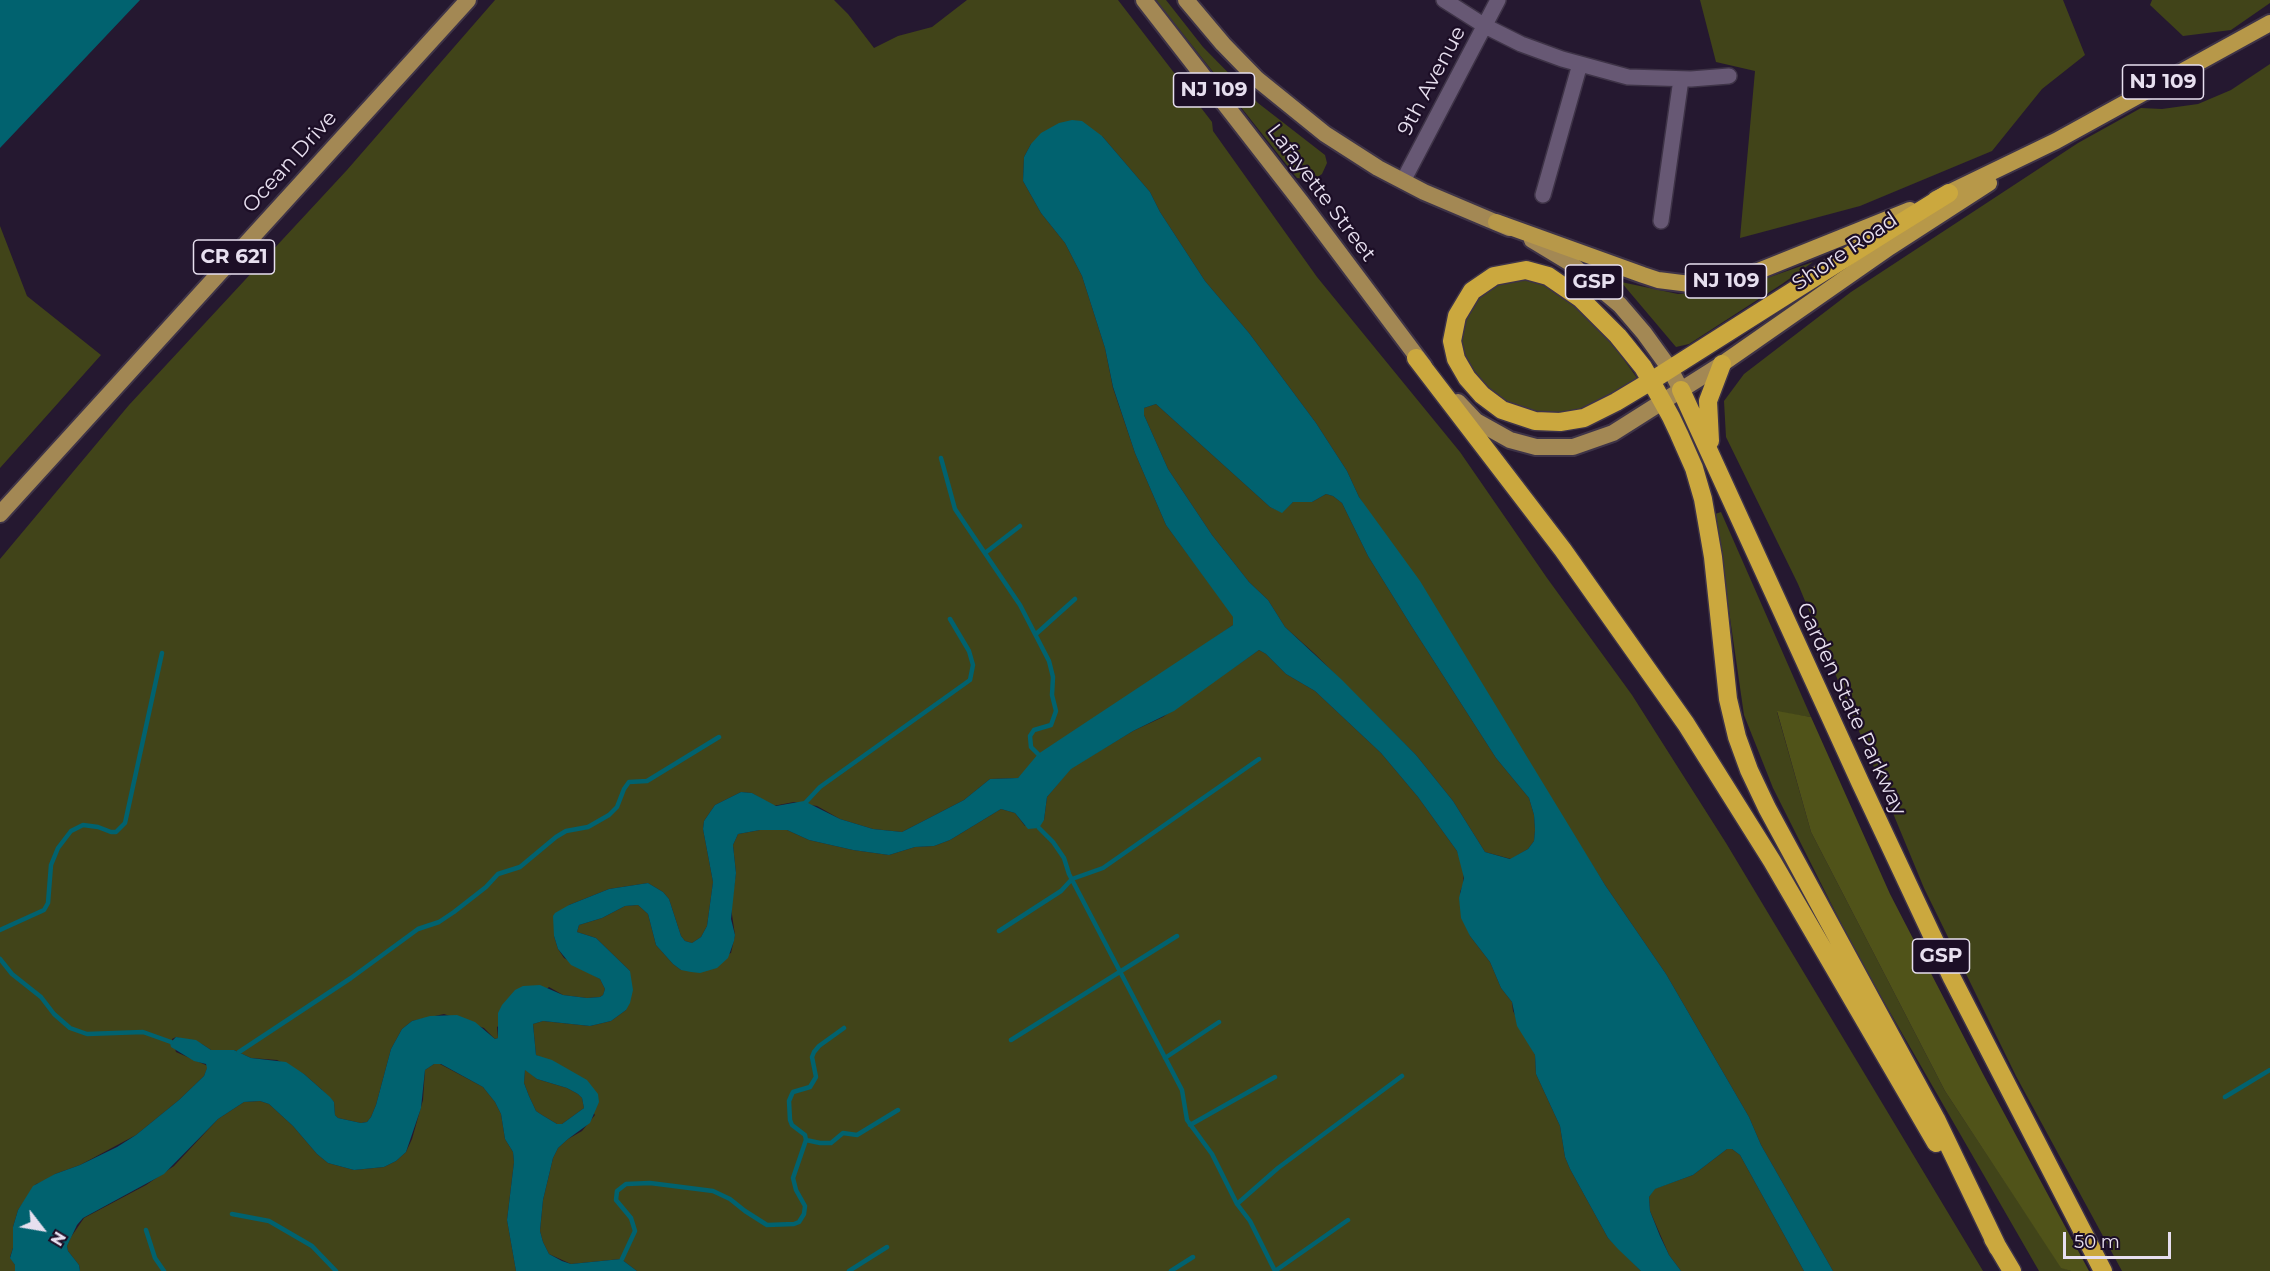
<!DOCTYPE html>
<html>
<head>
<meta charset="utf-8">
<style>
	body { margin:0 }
	#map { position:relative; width:2270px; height:1271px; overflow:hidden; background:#251830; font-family:Montserrat,sans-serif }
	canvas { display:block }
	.north { position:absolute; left:12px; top:1199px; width:60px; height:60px; -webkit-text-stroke:4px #1c0e26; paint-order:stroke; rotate:121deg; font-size:16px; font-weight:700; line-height:24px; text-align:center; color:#e7dfef }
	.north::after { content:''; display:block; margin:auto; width:21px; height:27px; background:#e7dfef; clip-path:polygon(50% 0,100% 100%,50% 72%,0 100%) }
	.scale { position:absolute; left:2063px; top:1232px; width:108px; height:27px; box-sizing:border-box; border:3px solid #e7dfef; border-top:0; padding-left:8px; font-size:18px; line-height:21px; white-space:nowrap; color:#e7dfef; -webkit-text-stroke:4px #1c0e26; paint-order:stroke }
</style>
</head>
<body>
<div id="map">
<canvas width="2270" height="1271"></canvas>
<div class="north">N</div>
<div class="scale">50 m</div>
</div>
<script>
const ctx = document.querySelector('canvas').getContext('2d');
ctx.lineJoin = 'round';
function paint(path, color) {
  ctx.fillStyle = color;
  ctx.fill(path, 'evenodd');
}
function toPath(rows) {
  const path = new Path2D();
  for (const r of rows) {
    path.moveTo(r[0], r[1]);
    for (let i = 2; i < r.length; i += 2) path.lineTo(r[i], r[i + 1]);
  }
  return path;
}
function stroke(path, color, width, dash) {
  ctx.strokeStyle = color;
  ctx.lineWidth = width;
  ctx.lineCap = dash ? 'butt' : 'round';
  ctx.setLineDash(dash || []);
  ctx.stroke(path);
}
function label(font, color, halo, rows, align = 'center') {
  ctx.font = font + ' Montserrat,sans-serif';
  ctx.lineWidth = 4.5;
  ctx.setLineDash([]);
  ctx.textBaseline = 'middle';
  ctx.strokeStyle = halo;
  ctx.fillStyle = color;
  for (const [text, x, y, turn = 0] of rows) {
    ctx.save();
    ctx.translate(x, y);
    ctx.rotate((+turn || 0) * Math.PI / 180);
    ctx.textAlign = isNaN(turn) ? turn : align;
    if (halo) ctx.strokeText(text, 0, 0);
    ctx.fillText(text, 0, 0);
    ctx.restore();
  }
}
paint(toPath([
	[495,0,834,0,848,14,874,48,898,36,932,27,967,0,1118,0,1212,122,1213,131,1317,277,1460,452,1547,578,1632,695,1726,843,1983,1271,1833,1271,1761,1145,1749,1117,1666,974,1605,885,1359,497,1347,471,1316,423,1249,333,1205,281,1160,212,1150,192,1102,136,1031,144,1024,157,1023,181,1041,213,1065,243,1082,276,1105,348,1113,388,1135,453,1166,525,1234,617,1233,625,1018,778,990,779,964,800,902,832,873,829,840,819,817,806,794,802,773,806,752,793,741,792,715,805,704,821,703,829,713,882,707,926,701,937,692,943,685,941,681,936,669,899,663,892,648,883,609,889,569,905,554,936,558,949,564,958,600,979,605,989,603,995,600,997,587,998,563,995,549,987,497,1027,498,1038,495,1039,484,1028,444,1014,412,1021,402,1029,391,1049,376,1105,371,1117,367,1122,361,1123,338,1118,335,1115,334,1102,321,1089,304,1074,277,1060,251,1058,234,1050,211,1050,202,1044,176,1037,172,1039,176,1052,208,1066,204,1076,179,1100,136,1135,80,1165,55,1174,46,1181,36,1184,18,1210,13,1227,13,1248,10,1257,15,1265,15,1271,0,1271,0,559,129,405,347,170],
	[1156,0,1166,0,1203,47,1258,103,1325,155,1327,163,1322,174,1313,180,1297,178],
	[1700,0,2063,0,2085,55,2042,89,1992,151,1860,206,1740,238,1755,71,1716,62],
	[2152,0,2270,0,2270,3,2231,30,2183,36,2150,5],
	[2270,64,2270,1271,2122,1271,2016,1076,1924,888,1798,584,1726,437,1724,401,1744,374,1851,292,2078,143,2141,108,2162,109,2198,104,2231,90],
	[0,226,27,296,101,355,0,468],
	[1813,262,1782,284,1689,344,1676,347,1621,282,1678,294,1738,288],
	[1517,278,1545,284,1578,308,1615,347,1637,378,1599,402,1573,413,1546,414,1520,410,1498,399,1481,384,1467,364,1461,340,1462,326,1475,300,1497,284],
	[1156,404,1270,507,1282,512,1293,502,1312,502,1326,494,1333,496,1342,503,1368,556,1412,627,1496,758,1529,798,1534,815,1535,830,1534,841,1528,849,1511,859,1485,852,1453,801,1416,755,1315,654,1285,627,1268,600,1249,582,1212,535,1168,469,1144,415,1144,408],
	[1721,512,1811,717,1777,712,1811,832,1945,1091,2061,1267,2071,1271,2039,1271,1857,955,1773,788,1744,715,1715,514],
	[1259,650,1266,654,1286,674,1315,691,1381,753,1418,797,1457,851,1464,869,1463,885,1460,892,1470,936,1490,962,1501,988,1512,1002,1513,1011,1535,1055,1536,1074,1560,1126,1565,1157,1570,1169,1608,1238,1641,1271,637,1271,621,1259,571,1264,549,1254,543,1242,540,1231,543,1200,553,1158,558,1148,568,1139,582,1131,595,1115,560,1066,536,1055,533,1024,543,1021,590,1026,611,1021,626,1010,630,971,596,938,577,932,579,925,602,918,625,906,638,905,648,914,656,945,673,964,681,970,731,953,735,935,731,908,736,873,733,845,738,834,760,830,787,830,809,840,853,850,889,855,915,847,934,846,950,840,1001,809,1015,813,1025,826,1044,820,1047,797,1071,768,1133,731,1163,717],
	[434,1064,440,1064,483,1087,495,1102,501,1114,505,1139,513,1152,514,1162,507,1220,516,1271,80,1271,79,1265,68,1251,67,1246,71,1237,84,1218,146,1185,174,1166,218,1119,244,1102,260,1101,269,1104,293,1126,317,1154,328,1163,354,1170,384,1167,396,1161,406,1152,412,1139,423,1100,425,1070],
	[525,1069,537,1079,567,1088,578,1094,582,1098,584,1108,562,1124,557,1124,542,1115,536,1111,529,1096,524,1083],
	[1727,1149,1732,1149,1740,1155,1804,1271,1681,1271,1669,1255,1650,1211,1649,1197,1654,1189,1693,1175]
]), '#414419');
paint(toPath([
	[1777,711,1811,717,1890,894,1983,1074,2089,1271,2071,1271,2061,1268,1945,1091,1811,832]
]), '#505319');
paint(toPath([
	[0,0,140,0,0,148],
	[1072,120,1082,121,1102,136,1150,192,1160,212,1205,281,1249,333,1316,423,1347,471,1359,497,1420,581,1605,885,1666,974,1749,1117,1761,1145,1833,1271,1804,1271,1740,1155,1732,1149,1727,1149,1693,1175,1655,1189,1649,1197,1650,1211,1660,1236,1669,1255,1681,1271,1641,1271,1618,1249,1608,1238,1570,1169,1565,1157,1560,1126,1536,1074,1535,1055,1517,1026,1512,1002,1501,988,1490,962,1470,936,1461,918,1459,898,1464,878,1457,851,1418,797,1381,753,1315,691,1286,674,1266,654,1259,650,1174,711,1133,731,1071,769,1047,797,1044,820,1039,828,1028,829,1015,813,1001,809,950,840,934,846,915,847,889,855,853,850,809,840,787,830,760,830,738,834,733,845,736,873,731,919,735,935,734,941,728,958,717,968,700,973,691,972,681,970,673,964,656,945,648,914,638,905,625,906,602,918,579,925,577,932,596,938,630,971,633,990,630,1003,626,1010,611,1021,590,1026,543,1021,533,1024,536,1055,552,1060,587,1080,598,1094,599,1102,590,1123,568,1139,558,1148,553,1158,543,1200,540,1231,543,1242,549,1254,562,1261,571,1264,621,1259,637,1271,516,1271,507,1220,514,1162,513,1152,505,1139,501,1114,495,1102,483,1087,441,1064,434,1064,425,1070,421,1108,406,1152,396,1161,384,1167,354,1170,328,1163,317,1154,293,1126,269,1104,260,1101,244,1102,218,1119,164,1174,83,1218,77,1225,67,1246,68,1251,79,1265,80,1271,15,1271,15,1265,10,1258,13,1248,13,1227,18,1210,33,1186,55,1174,80,1165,117,1147,136,1135,179,1100,204,1076,207,1068,206,1064,194,1061,171,1047,170,1043,176,1037,196,1040,211,1050,234,1050,251,1058,286,1062,304,1074,330,1097,334,1102,335,1115,338,1118,361,1123,367,1122,371,1117,376,1105,391,1049,402,1029,412,1021,430,1016,457,1015,475,1022,495,1039,498,1038,498,1013,502,1005,515,990,523,986,540,985,563,995,587,998,600,997,603,995,605,989,600,979,571,965,558,949,554,936,553,916,555,913,569,905,609,889,648,883,663,892,669,899,681,936,685,941,692,943,701,937,707,926,713,882,703,829,704,821,715,805,741,792,752,793,776,806,804,801,840,819,873,829,902,832,964,800,990,779,1018,778,1038,754,1233,625,1233,617,1166,525,1135,453,1113,387,1105,348,1082,276,1065,243,1041,213,1023,181,1024,157,1031,144,1041,133,1059,123],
	[1156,404,1270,507,1282,513,1293,502,1312,502,1326,494,1333,496,1342,503,1368,556,1412,627,1496,758,1529,798,1534,815,1535,830,1534,841,1528,849,1510,859,1485,852,1453,801,1416,755,1342,680,1285,627,1268,600,1249,582,1212,535,1168,469,1144,415,1144,408],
	[525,1070,537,1079,567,1088,578,1094,582,1098,584,1108,562,1124,557,1124,542,1115,536,1111,529,1096,524,1083]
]), '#01626f');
stroke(toPath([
	[941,458,955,509,1020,605,1049,661,1053,677,1052,695,1056,711,1051,725,1034,730,1030,736,1031,747,1038,754],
	[985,553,1020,526],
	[1036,634,1075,599],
	[806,802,820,787,970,680,973,665,969,651,950,619],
	[1039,828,1053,842,1064,858,1069,874,1182,1090,1187,1120,1212,1154,1237,1204,1250,1221,1275,1271],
	[0,930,44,910,48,903,51,865,58,848,71,831,83,825,98,827,111,832,116,832,125,823,162,653],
	[999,931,1061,891,1072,879,1103,868,1259,759],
	[0,959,12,974,41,997,54,1014,70,1028,87,1034,143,1032,171,1042],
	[844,1028,819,1046,814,1052,812,1057,816,1077,810,1087,793,1092,792,1094,789,1101,790,1120,792,1125,805,1135,806,1140,820,1143,831,1143,843,1133,857,1135,898,1110],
	[1011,1040,1177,936],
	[239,1052,351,978,418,929,439,922,454,912,486,887,498,874,520,867,556,837,566,831,588,827,609,815,617,807,624,789,629,782,647,781,719,737],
	[1165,1058,1219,1022],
	[2225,1097,2270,1070],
	[1190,1125,1275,1077],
	[1237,1204,1278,1168,1402,1076],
	[232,1214,269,1221,312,1246,336,1271],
	[146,1230,155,1258,164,1271],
	[622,1259,635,1231,631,1218,616,1200,617,1191,626,1184,650,1183,713,1191,730,1199,745,1211,767,1225,794,1224,799,1222,804,1214,805,1206,796,1190,793,1178,806,1140],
	[849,1271,887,1247],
	[1171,1271,1193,1257],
	[1275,1271,1348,1220]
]), '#01626f', 4.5);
const minor = toPath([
	[1444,0,1485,26,1521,44,1562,59,1628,77,1691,79,1729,76],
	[1403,181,1498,0],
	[1543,195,1580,64],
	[1661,221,1681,79]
]);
const primary = toPath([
	[1144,0,1301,202,1424,366],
	[1186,0,1223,44,1257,79,1325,134,1378,168,1424,192,1509,228],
	[1532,240,1570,263,1620,305,1644,333,1670,369,1681,390],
	[1458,402,1476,421,1510,440,1536,447,1573,447,1613,433,1722,364],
	[0,514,468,0]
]);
const trunk = toPath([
	[1936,199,2056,141,2270,23],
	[1496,222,1643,275,1658,280,1690,284,1725,281,1756,272,1910,210],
	[1722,364,1890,247,1989,183]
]);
const motorway = toPath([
	[1949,193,1891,229,1670,369,1651,381,1616,402,1584,418,1560,422,1535,421,1502,410,1482,395,1467,378,1456,359,1452,341,1457,316,1472,291,1494,276,1526,270,1548,276,1580,298,1618,336,1643,367,1651,381,1671,417,1679,434,1694,468,1703,499,1713,557,1728,699,1737,737,1749,770,1767,808,1936,1119,1998,1248],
	[1416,358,1563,550,1686,724,1772,861,1936,1143],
	[1681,390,1860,782,1952,978,2103,1271],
	[1710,441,1708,401,1722,364],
	[1993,1239,2012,1271]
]);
stroke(minor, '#3e3347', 18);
stroke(primary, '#3e3347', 20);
stroke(trunk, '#3e3347', 20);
stroke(motorway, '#3e3347', 21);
stroke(minor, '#675874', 15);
stroke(primary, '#a38854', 16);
stroke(trunk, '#b79849', 16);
stroke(motorway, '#cba83e', 18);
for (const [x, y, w] of [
	[2163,82,81],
	[1214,90,81],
	[234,257,81],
	[1726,281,81],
	[1594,282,57],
	[1941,956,57]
]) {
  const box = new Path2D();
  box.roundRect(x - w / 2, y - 17, w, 34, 4.5);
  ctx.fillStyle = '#1c0e26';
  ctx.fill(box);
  stroke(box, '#e7dfef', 1.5);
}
label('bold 20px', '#e7dfef', null, [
	["NJ 109",2163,82],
	["NJ 109",1214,90],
	["CR 621",234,257],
	["NJ 109",1726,281],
	["GSP",1594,282],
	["GSP",1941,956]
]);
label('21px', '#e7dfef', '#1c0e26', [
	["9th Avenue",1432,81,-62],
	["Ocean Drive",290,162,-48],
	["Lafayette Street",1321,193,53],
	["Shore Road",1845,252,-34],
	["Garden State Parkway",1851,709,65]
]);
</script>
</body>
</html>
